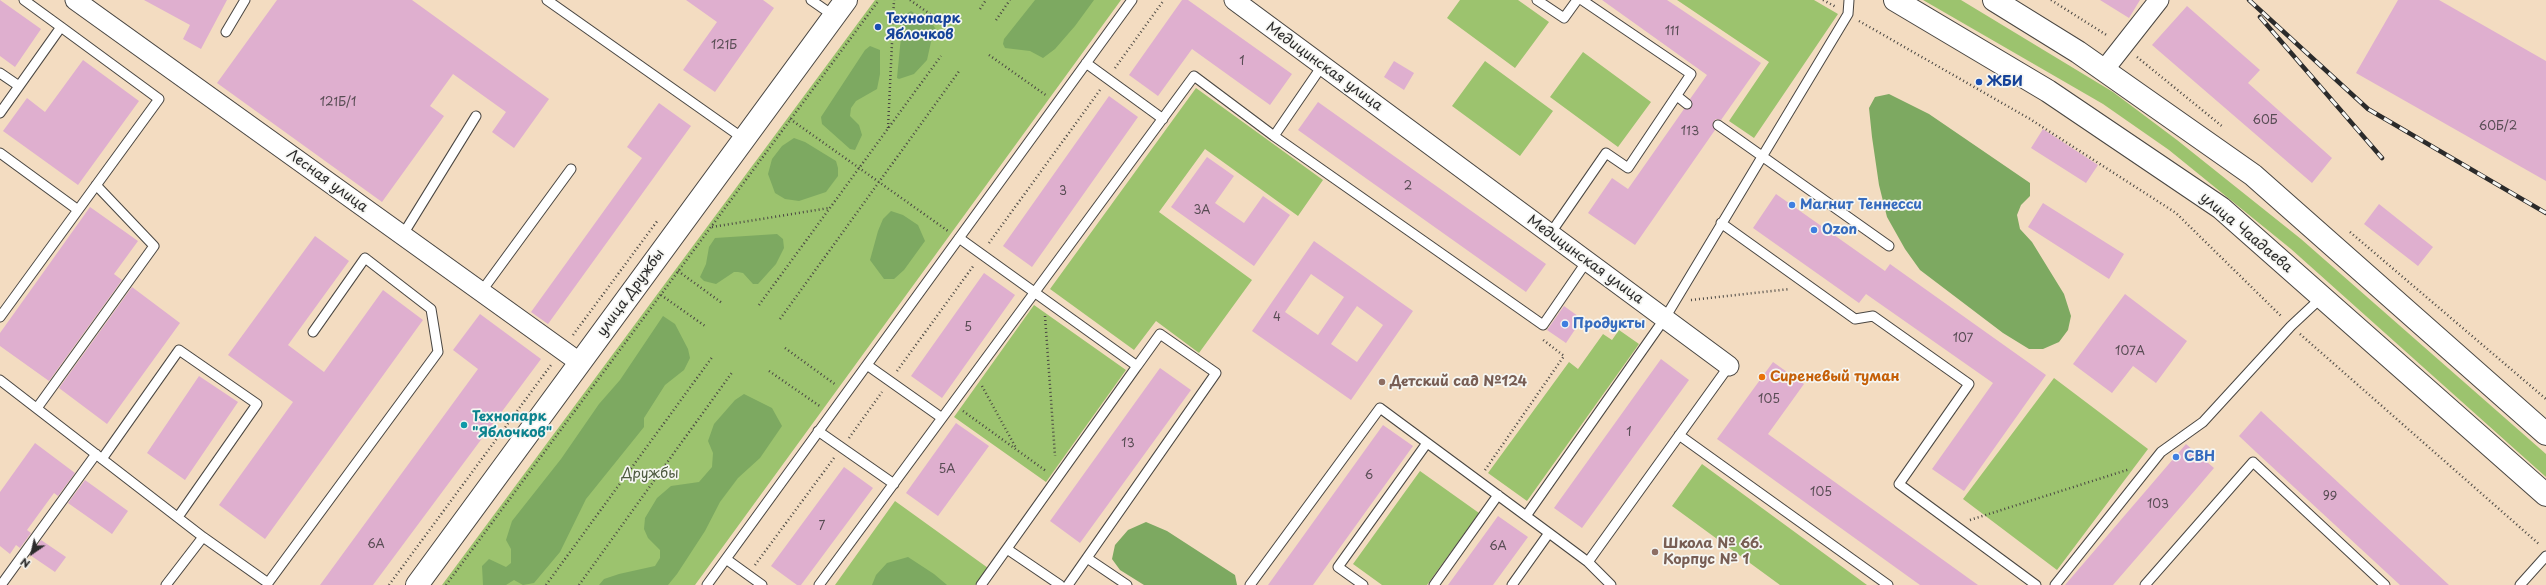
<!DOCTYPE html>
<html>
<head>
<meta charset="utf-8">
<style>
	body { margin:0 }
	#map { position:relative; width:2546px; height:585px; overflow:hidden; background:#f3dcc1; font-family:"Playpen Sans",sans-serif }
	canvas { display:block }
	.north { position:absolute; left:12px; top:533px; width:40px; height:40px; -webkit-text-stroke:3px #f6f6f2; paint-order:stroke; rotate:214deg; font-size:11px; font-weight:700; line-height:16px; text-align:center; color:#2b2b2b }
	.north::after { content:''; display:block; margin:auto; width:14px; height:18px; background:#2b2b2b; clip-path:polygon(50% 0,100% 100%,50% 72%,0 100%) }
</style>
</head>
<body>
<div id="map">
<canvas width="2546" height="585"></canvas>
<div class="north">N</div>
</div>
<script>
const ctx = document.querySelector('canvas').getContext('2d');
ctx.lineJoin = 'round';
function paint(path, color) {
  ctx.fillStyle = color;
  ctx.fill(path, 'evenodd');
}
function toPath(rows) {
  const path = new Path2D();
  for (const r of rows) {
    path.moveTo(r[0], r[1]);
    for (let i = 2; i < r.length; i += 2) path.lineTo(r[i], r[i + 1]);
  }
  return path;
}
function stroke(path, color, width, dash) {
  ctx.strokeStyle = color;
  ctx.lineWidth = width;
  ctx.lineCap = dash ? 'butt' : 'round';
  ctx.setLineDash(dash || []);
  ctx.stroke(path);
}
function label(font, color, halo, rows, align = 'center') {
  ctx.font = font + ' "Playpen Sans",sans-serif';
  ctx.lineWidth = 3.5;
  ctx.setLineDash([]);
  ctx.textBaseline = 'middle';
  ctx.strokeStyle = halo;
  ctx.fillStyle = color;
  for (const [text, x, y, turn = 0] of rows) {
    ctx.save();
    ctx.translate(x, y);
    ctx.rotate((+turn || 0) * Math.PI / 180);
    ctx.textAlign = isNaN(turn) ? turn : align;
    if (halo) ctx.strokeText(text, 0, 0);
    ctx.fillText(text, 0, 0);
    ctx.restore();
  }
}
paint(toPath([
	[875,0,1121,0,695,585,442,585],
	[1460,0,1518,0,1549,22,1515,68,1447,18],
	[1677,0,1814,0,1838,14,1754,138,1729,121,1769,62],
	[1923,0,1961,0,2113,92,2177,140,2301,239,2546,454,2546,477,2291,249,2169,150,2103,104],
	[1583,52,1651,102,1618,147,1550,97],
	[1485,61,1553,111,1520,156,1452,106],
	[1196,88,1323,180,1298,216,1205,149,1159,212,1252,280,1199,353,1156,321,1134,350,1050,289],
	[1034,305,1126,370,1046,482,954,417],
	[1619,330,1639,344,1527,501,1488,473,1569,362,1578,369,1603,334,1612,340],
	[2054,378,2148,449,2057,570,1963,499],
	[1702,464,1867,585,1780,585,1672,506],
	[1420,471,1479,513,1427,585,1382,585,1353,564],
	[895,501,988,568,975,585,835,585]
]), '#9cc36e');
paint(toPath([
	[1035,0,1094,0,1075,26,1055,49,1043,58,1030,51,1005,48,1003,44,1004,39],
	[911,11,933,25,937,31,931,42,927,60,914,74,899,79,897,78,903,16],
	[870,46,880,50,880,74,877,89,856,101,851,108,850,116,859,125,862,135,855,150,850,149,822,124,821,117,865,50],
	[1889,94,1929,114,2030,183,2030,196,2021,205,2017,215,2020,229,2032,242,2064,294,2071,316,2068,330,2059,342,2043,349,2029,349,2003,333,1920,270,1905,249,1887,217,1879,185,1872,137,1869,108,1875,97],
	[794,138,805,142,836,161,838,168,838,176,826,192,799,201,785,199,775,193,768,174,772,159,782,146],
	[891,211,903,215,918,225,925,241,904,270,894,279,884,279,870,260,878,231,883,219],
	[777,234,783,239,784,248,776,264,758,284,753,284,743,273,738,272,734,272,716,284,704,281,700,277,706,264,709,247,715,238],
	[663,316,675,324,688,349,690,358,684,370,665,385,644,418,644,427,586,499,560,552,534,583,523,585,514,580,506,585,483,585,482,566,489,559,506,567,511,563,511,549,506,540,512,521,561,459,599,404,620,380],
	[744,394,772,408,782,426,760,458,738,478,720,502,705,531,677,574,668,585,599,585,604,579,619,574,655,566,660,558,660,550,648,538,644,529,645,518,657,498,671,486,699,482,712,467,713,453,708,441,714,424,735,400],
	[1146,522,1167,531,1235,575,1237,585,1144,585,1120,570,1112,559,1115,545,1128,530],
	[908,557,934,574,947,585,872,585,876,575,887,563]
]), '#7da961');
paint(toPath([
	[0,0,41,29,15,67,0,56],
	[144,0,227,0,201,49,183,39,190,25],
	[277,0,412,0,549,99,514,148,492,132,506,112,453,74,430,106,444,116,382,202,217,83],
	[686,0,763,0,774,8,715,92,683,70,717,22],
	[1182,0,1188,0,1292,74,1270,105,1192,49,1158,96,1129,75],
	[1602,0,1667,0,1761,63,1721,120,1716,119,1713,122,1715,130,1635,245,1588,213,1612,178,1628,189,1684,109,1692,107,1690,99,1707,75],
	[2100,0,2140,0,2129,18],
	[2398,0,2439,0,2546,61,2546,181,2356,73],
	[2187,6,2260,70,2248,83,2332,158,2312,183,2152,45],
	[83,60,139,101,78,185,3,131,27,98,45,112],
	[1394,61,1414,73,1404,90,1384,77],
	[1109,96,1138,117,1032,267,1003,246],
	[1318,102,1546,264,1526,292,1298,130],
	[659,103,691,126,548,324,531,312,642,158,627,147],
	[2043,129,2098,165,2086,183,2031,148],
	[1207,157,1234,176,1215,203,1244,223,1263,196,1290,215,1254,266,1171,207],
	[1776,194,1885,271,1890,264,2046,375,1964,491,1932,469,1993,383,1866,294,1859,303,1753,228],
	[2043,203,2124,254,2109,279,2028,227],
	[2379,204,2433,247,2418,266,2364,224],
	[90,207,138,241,114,274,122,280,49,381,0,346,0,333],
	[315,236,349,261,288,345,324,372,383,290,423,320,265,539,219,505,293,402,228,355],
	[1314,241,1413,311,1351,400,1252,331],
	[1311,274,1344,297,1318,335,1285,312],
	[1357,306,1383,325,1357,362,1331,344],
	[984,273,1015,295,942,398,911,376],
	[132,287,180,323,107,424,59,388],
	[2125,294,2187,341,2156,383,2133,366,2112,393,2073,364],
	[1564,306,1582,319,1566,343,1547,330],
	[480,314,541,359,373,585,320,585,478,369,453,350],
	[1661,359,1689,380,1582,528,1554,508],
	[1773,362,1804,384,1768,434,1978,585,1920,585,1717,439],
	[1160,368,1191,390,1080,543,1050,521],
	[199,376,238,402,185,480,147,453],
	[2261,411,2449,585,2400,585,2256,452,2239,436],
	[956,423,989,446,938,516,906,493],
	[1383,425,1413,446,1313,585,1268,585],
	[35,443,75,473,58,496,54,493,27,530,31,533,20,548,16,545,10,554,0,546,0,492],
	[2186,444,2214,468,2197,488,2113,585,2065,585],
	[844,467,873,488,801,585,797,585,771,566],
	[85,480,128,511,112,534,68,503],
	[1498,516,1528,537,1493,585,1448,585],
	[41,540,66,557,55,572,30,555]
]), '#dfafcf');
const service = toPath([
	[24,0,61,27],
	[547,0,744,139],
	[811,0,834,16],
	[1537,0,1564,18,1577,0],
	[226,32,245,0],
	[1086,63,1163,119],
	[1322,66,1274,136,1543,325,1587,261],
	[0,73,19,86],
	[1677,96,1687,104],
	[0,113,61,27,159,99,0,317],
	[1718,125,1889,246],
	[0,153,78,210],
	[1721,223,1855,319,1873,316,1969,384,1899,484,2036,585],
	[1550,234,1606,153,1628,168,1691,74,1582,0],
	[402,236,476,116],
	[959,238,1137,366,981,585],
	[481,292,571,169],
	[867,365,942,418],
	[0,380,203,537],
	[37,408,154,246,96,185],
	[818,431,894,484],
	[1679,435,1888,585],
	[102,459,179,350,257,404,178,517],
	[1526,516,1665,318,1848,14,1849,0],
	[1007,549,1060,585],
	[1087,558,1127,585],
	[726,559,762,585],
	[1588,562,1611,585],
	[1,585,96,454],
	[166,585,203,537,268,583,438,352,431,309,365,258,313,332],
	[707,585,1132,0],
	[819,585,1194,76,1274,136],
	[1068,585,1216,373,1160,334,1137,366],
	[1250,585,1380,408,1549,533],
	[1363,585,1338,567,1427,443],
	[1434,585,1498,495],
	[1512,585,1549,533,1588,562,1729,366],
	[2055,585,2161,452,2203,422,2291,326,2322,297],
	[2145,585,2253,462,2385,585],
	[2520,585,2546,556]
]);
const minor = toPath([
	[75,0,579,362],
	[1234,0,1729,366],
	[2104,70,2159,0]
]);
const secondary = toPath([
	[417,585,846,0]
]);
const primary = toPath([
	[1895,0,2048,91,2221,208,2546,495],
	[1994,0,2078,52,2253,175,2546,434]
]);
stroke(service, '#494642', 11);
stroke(minor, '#494642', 21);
stroke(secondary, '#494642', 24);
stroke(primary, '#494642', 24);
stroke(toPath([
	[910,0,947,26],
	[1823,0,1836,7],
	[2051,0,2108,36],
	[980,9,986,0],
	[996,20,1010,0],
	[1859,21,2030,119,2176,213,2282,317],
	[989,55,1047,96],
	[2137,57,2223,127],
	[1115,68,1164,0],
	[790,119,948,231],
	[888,128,894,0],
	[712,227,829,208],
	[2350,232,2546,399],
	[989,243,1100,90],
	[678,271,722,303],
	[661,295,705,326],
	[1691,300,1790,289],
	[759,305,941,56],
	[1045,316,1055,456],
	[780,319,960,70],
	[2300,334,2540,545],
	[573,335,658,220],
	[785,348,836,385],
	[769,371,821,407],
	[897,371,974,265],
	[982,386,1016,448],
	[963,411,1046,471],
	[849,438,882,392],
	[1485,470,1564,356,1542,339],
	[1970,520,2130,469],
	[755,565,834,458],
	[389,585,551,365],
	[446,585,879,0],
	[546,585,713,356],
	[579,585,733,371]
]), '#494642', 2.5, [1, 3]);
stroke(service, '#fff', 9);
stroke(minor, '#fff', 19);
stroke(secondary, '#fff', 22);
stroke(primary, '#fff', 22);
const rail = toPath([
	[2249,0,2368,109,2546,213],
	[2260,17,2382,158]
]);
stroke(rail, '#2b2b2b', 4.5);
stroke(rail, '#f6f6f2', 3, [9]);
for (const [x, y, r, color] of [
	[878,27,4,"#1a4fb4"],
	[1979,82,4,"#1a4fb4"],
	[1792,205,4,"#3f7fe0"],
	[1814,230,4,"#3f7fe0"],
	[1565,324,4,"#3f7fe0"],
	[1762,377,4,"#e8710a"],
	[1382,382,4,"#8d6e63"],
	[464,425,4,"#0f9aa8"],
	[2176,457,4,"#3f7fe0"],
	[1655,552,4,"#8d6e63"]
]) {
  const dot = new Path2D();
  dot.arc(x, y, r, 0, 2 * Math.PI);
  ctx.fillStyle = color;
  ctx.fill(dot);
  stroke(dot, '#f6f6f2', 1.5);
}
label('12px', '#584c54', null, [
	["111",1672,32],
	["121Б",724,46],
	["1",1242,62],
	["121Б/1",338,103],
	["60Б",2265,121],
	["60Б/2",2498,127],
	["113",1690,132],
	["2",1408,187],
	["3",1063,192],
	["3А",1202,211],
	["4",1277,318],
	["5",968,328],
	["107",1963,339],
	["107А",2130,352],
	["105",1769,400],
	["1",1629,433],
	["13",1128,444],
	["5А",947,470],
	["6",1369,476],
	["105",1821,493],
	["99",2330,497],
	["103",2158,505],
	["7",822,527],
	["6А",376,545],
	["6А",1498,547]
]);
label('bold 14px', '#164399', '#f6f6f2', [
	["Технопарк",886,19],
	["Яблочков",886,35],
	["ЖБИ",1987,82]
], 'left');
label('14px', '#2b2b2b', '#f6f6f2', [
	["Медицинская улица",1324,67,36],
	["Лесная улица",327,181,36],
	["улица Чаадаева",2246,233,40],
	["Медицинская улица",1585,260,36],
	["улица Дружбы",631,293,-54]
]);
label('bold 14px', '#366cbe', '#f6f6f2', [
	["Магнит Теннесси",1800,205],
	["Ozon",1822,230],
	["Продукты",1573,324],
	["СВН",2184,457]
], 'left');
label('bold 14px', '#c56008', '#f6f6f2', [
	["Сиреневый туман",1770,377]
], 'left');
label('bold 14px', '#785e54', '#f6f6f2', [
	["Детский сад №124",1390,382],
	["Школа № 66.",1663,544],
	["Корпус № 1",1663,560]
], 'left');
label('bold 14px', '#0d838f', '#f6f6f2', [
	["Технопарк",472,417],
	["\"Яблочков\"",472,433]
], 'left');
label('14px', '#4d593f', '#f6f6f2', [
	["Дружбы",650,474]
]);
</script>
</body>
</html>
